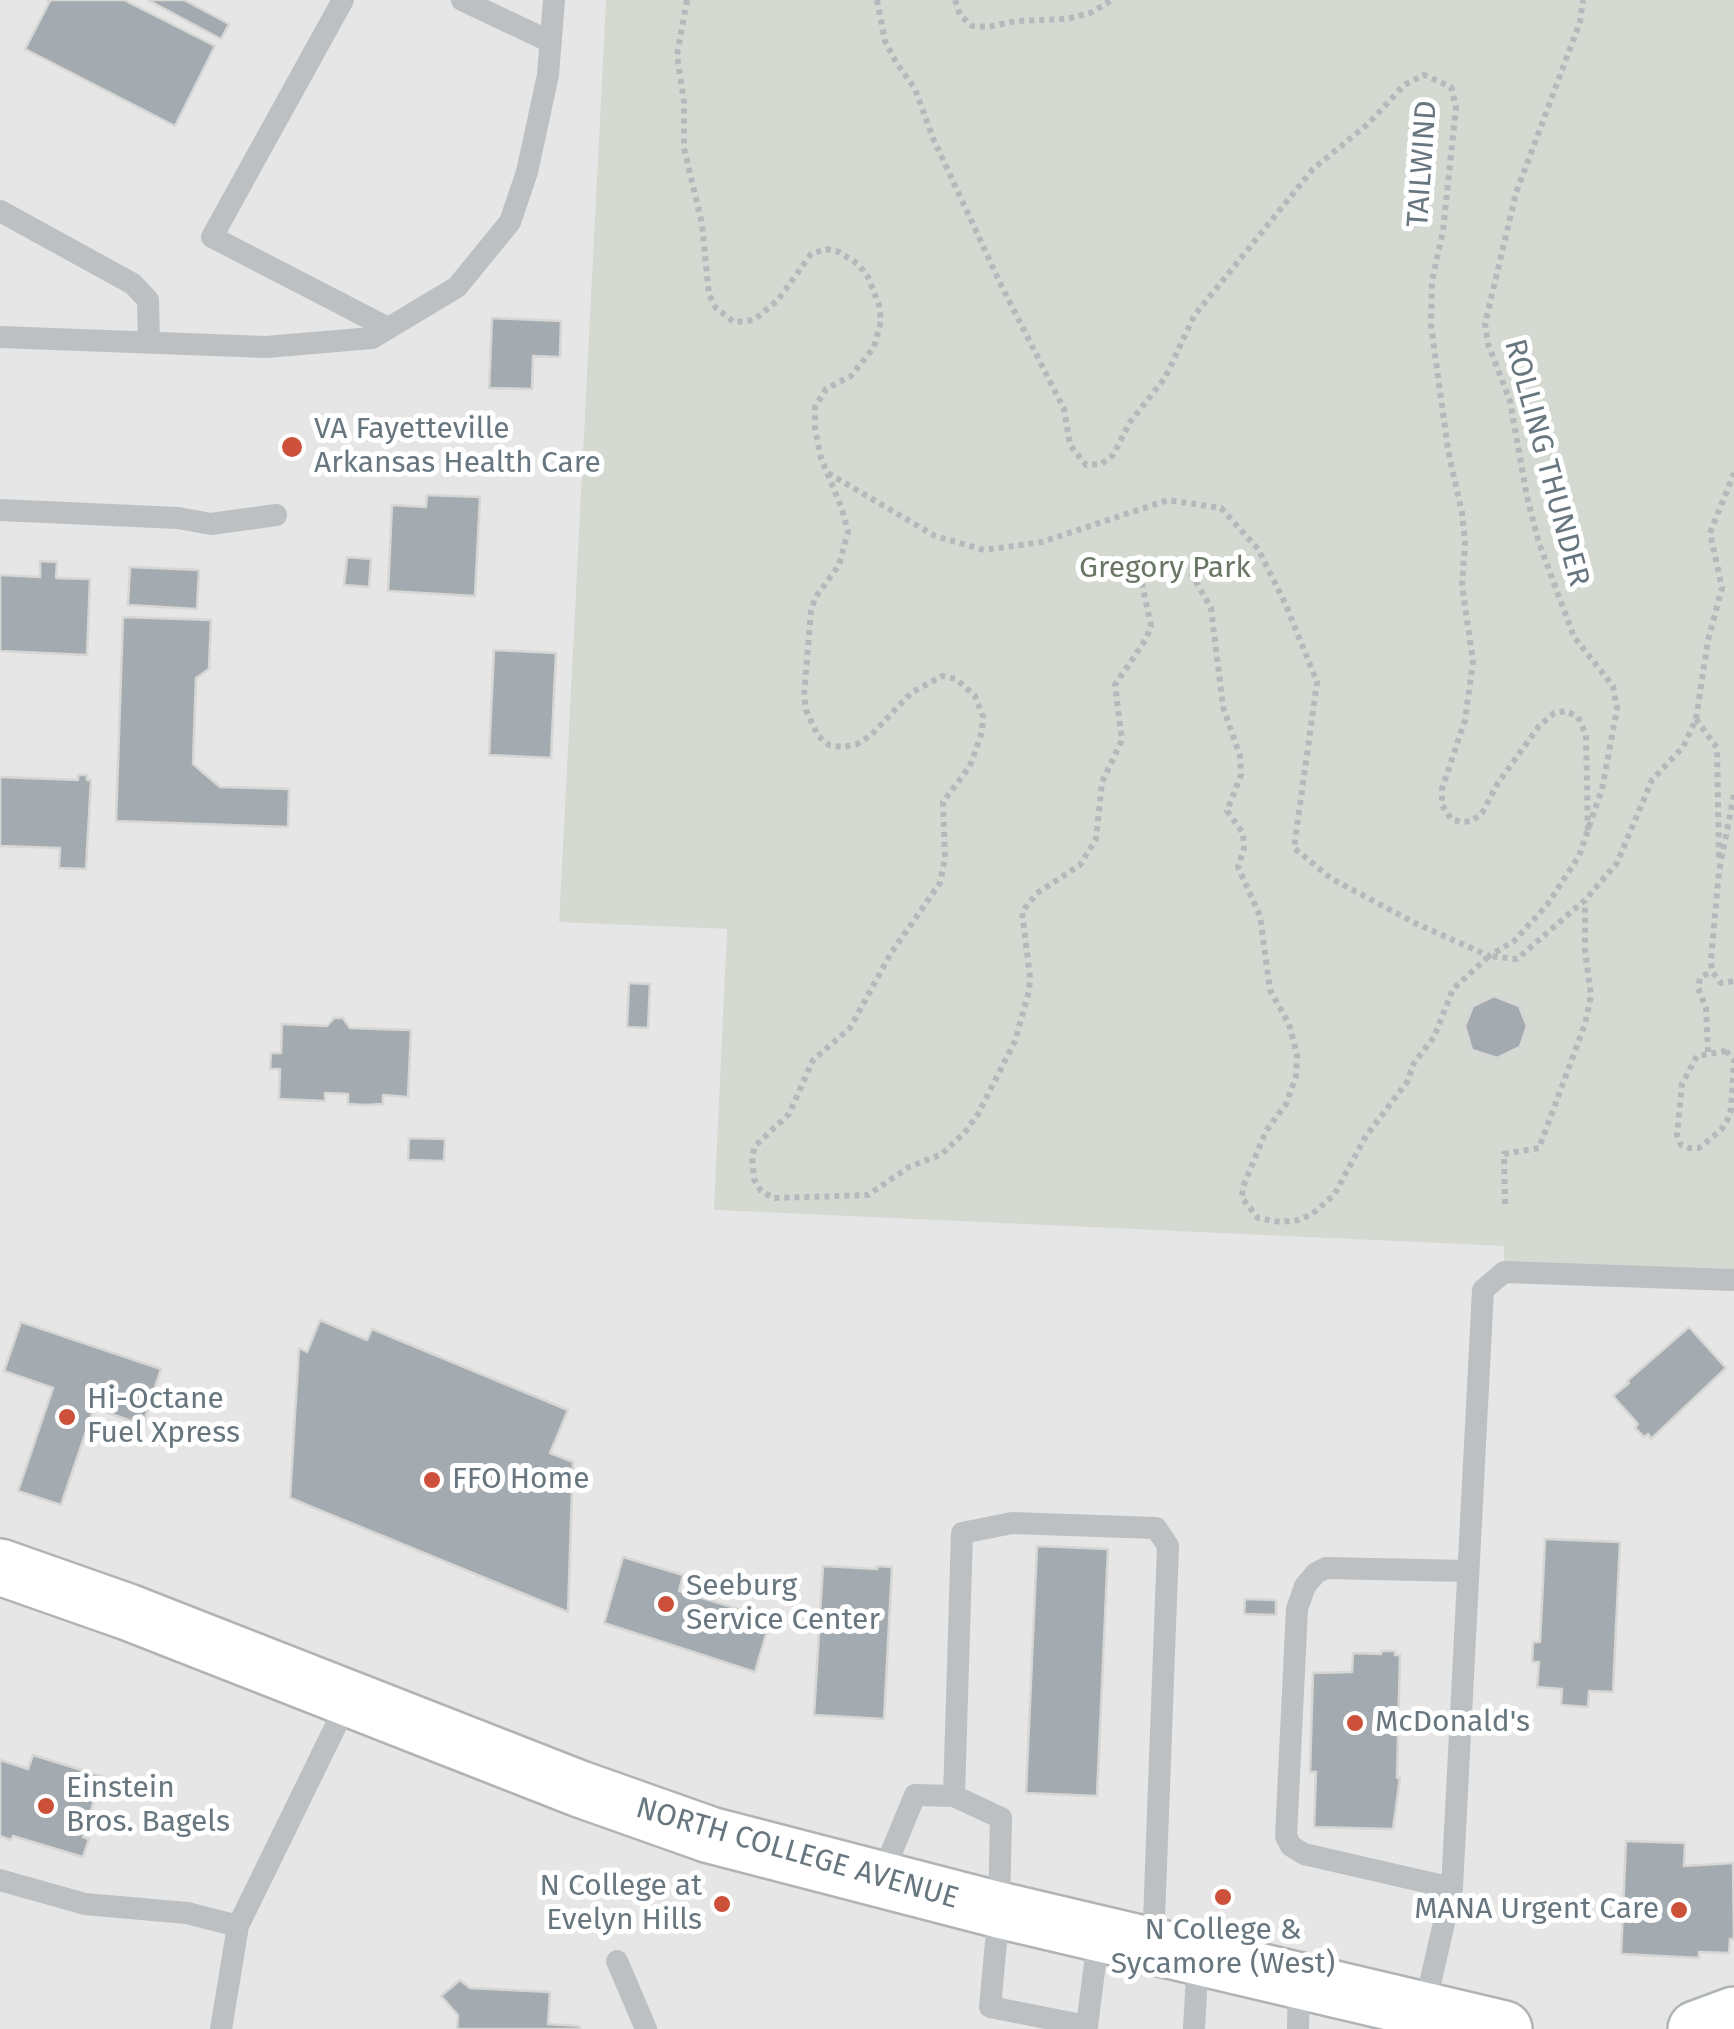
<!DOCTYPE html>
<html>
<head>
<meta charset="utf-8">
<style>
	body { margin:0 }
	canvas { display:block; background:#f4f4f1 }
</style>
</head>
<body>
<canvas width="1734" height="2029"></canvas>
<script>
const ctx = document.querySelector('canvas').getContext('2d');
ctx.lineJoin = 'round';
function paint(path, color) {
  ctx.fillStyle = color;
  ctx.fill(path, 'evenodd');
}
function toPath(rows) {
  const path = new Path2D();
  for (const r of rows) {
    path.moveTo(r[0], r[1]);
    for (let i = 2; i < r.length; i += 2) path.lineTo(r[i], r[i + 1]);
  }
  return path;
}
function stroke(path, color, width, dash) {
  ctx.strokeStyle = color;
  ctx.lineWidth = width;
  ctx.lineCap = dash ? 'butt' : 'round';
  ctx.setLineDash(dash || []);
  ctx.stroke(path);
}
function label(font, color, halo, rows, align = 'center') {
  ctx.font = font + ' "Fira Sans",sans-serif';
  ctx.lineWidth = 10;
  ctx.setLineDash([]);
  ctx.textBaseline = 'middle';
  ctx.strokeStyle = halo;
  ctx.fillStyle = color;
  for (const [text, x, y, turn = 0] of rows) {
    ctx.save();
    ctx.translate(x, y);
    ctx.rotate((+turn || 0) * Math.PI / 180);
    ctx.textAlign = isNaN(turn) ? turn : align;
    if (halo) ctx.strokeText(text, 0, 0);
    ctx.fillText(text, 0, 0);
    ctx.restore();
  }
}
paint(toPath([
	[0,0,606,0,559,921,727,929,715,1210,1505,1246,1504,1272,1734,1280,1734,2015,1696,2029,0,2029]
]), '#e5e6e5');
paint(toPath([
	[606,0,1734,0,1734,1280,1504,1272,1504,1246,714,1210,727,929,559,922]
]), '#d4d9d1');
const building = toPath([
	[47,0,124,0,215,46,175,126,25,49,50,1,47,0],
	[148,0,184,0,229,24,221,39,148,0],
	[492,318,561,321,560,357,533,356,532,389,489,388,492,318],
	[427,495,480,497,475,596,388,591,392,505,426,507,427,495],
	[347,557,371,559,369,587,344,585,347,557],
	[40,561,57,562,56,578,90,579,87,655,0,651,0,575,40,577,40,561],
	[130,567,199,570,197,609,128,605,130,567],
	[123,617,211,620,209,669,196,678,193,764,220,787,289,789,288,827,116,821,123,617],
	[494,650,556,653,551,758,489,755,494,650],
	[78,775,87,775,87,780,91,780,86,869,59,868,60,848,0,846,0,777,78,780,78,775],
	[629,983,650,984,648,1028,627,1027,629,983],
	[1494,996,1519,1006,1527,1026,1520,1047,1497,1058,1472,1050,1465,1026,1473,1006,1494,996],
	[334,1018,343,1018,350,1028,411,1030,408,1097,383,1095,383,1104,366,1105,348,1104,348,1094,325,1093,325,1101,279,1099,280,1069,270,1069,271,1053,281,1053,282,1024,327,1026,334,1018],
	[409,1138,445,1139,444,1161,408,1160,409,1138],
	[320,1320,367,1340,372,1329,568,1410,550,1453,573,1462,568,1612,290,1498,299,1348,307,1352,320,1320],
	[21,1322,161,1369,143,1425,94,1408,61,1505,18,1491,53,1388,4,1371,21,1322],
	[1689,1327,1726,1368,1651,1439,1648,1434,1644,1437,1635,1428,1638,1424,1613,1396,1629,1383,1627,1381,1689,1327],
	[1545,1539,1620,1542,1613,1692,1589,1691,1588,1707,1561,1705,1562,1689,1537,1687,1539,1662,1532,1662,1533,1642,1540,1642,1545,1539],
	[1037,1546,1108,1549,1097,1796,1026,1793,1037,1546],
	[623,1557,683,1575,679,1591,765,1617,764,1622,769,1624,755,1672,604,1623,623,1557],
	[823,1566,877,1569,877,1566,892,1567,884,1719,814,1715,823,1566],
	[1245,1599,1276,1600,1276,1615,1244,1614,1245,1599],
	[1381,1651,1395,1651,1395,1655,1400,1655,1397,1778,1400,1778,1393,1829,1314,1827,1316,1772,1310,1772,1313,1673,1352,1672,1353,1653,1381,1654,1381,1651],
	[33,1755,101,1776,83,1837,89,1839,83,1857,13,1836,11,1840,0,1836,0,1760,28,1769,33,1755],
	[1626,1841,1685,1843,1684,1866,1733,1863,1734,1939,1730,1939,1729,1953,1699,1952,1699,1958,1621,1954,1626,1841],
	[460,1980,470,1988,550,1992,548,2024,580,2026,580,2029,457,2029,458,2015,441,1996,460,1980]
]);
paint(building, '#a4abb0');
stroke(building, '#d6d6d4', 2.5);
const secondary = toPath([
	[1696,2029,1734,2015]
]);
const primary = toPath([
	[0,1567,128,1612,580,1789,710,1835,999,1910,1504,2029]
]);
stroke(secondary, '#afb4b7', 60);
stroke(primary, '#b0b4b7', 60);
stroke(toPath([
	[687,0,677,55,684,102,684,148,702,224,709,295,716,308,734,322,754,320,778,300,811,254,826,249,839,252,858,264,868,277,879,305,881,321,874,347,851,376,826,389,815,407,815,429,821,458,842,509,848,532,839,565,815,598,811,611,804,696,806,710,818,736,829,745,843,747,857,744,870,736,911,693,942,676,956,679,975,696,983,717,982,732,970,766,943,802,945,858,940,883,891,953,850,1028,813,1060,789,1114,755,1146,752,1157,754,1179,761,1191,773,1198,868,1195,909,1167,942,1154,965,1132,978,1114,1015,1041,1029,991,1030,977,1022,912,1036,894,1080,865,1096,839,1102,782,1122,740,1115,685,1146,639,1151,626,1142,584,1149,574,1172,566,1191,573,1211,608,1223,707,1240,756,1241,775,1227,811,1243,833,1244,848,1238,867,1260,916,1270,990,1289,1024,1297,1055,1296,1076,1286,1104,1266,1131,1243,1187,1242,1198,1258,1218,1280,1222,1299,1220,1312,1214,1334,1195,1366,1136,1407,1082,1414,1063,1434,1037,1453,989,1489,956,1517,959,1585,900,1617,863,1652,780,1683,747,1696,719,1708,640,1722,588,1710,533,1734,473],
	[877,0,885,41,896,62,915,89,933,138,1002,287,1064,409,1070,445,1086,465,1101,464,1113,455,1130,422,1165,378,1194,316,1313,169,1368,124,1404,85,1424,75,1451,87,1456,107,1443,231,1432,281,1431,325,1448,450,1462,513,1465,543,1462,585,1473,661,1465,720,1442,789,1442,805,1451,819,1461,822,1472,821,1482,813,1498,783,1539,726,1554,713,1566,711,1578,717,1586,735,1588,836],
	[955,0,960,15,972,26,988,27,1016,21,1067,19,1090,13,1112,0],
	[828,473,935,536,984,550,1042,542,1168,500,1221,508,1258,549,1285,603,1317,682,1294,848,1332,879,1417,924,1489,956,1514,941,1547,905,1579,856,1602,789,1617,709,1613,686,1574,637,1539,543,1527,497,1510,401,1488,344,1485,324,1516,193,1580,22,1583,0],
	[1696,719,1717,748,1719,860],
	[1734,795,1719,871,1711,959,1712,971,1721,983,1734,981],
	[1726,1051,1734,1060,1731,1110,1727,1121,1721,1130,1699,1148,1689,1148,1681,1145,1677,1135,1682,1084,1697,1056,1726,1051],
	[1708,1052,1706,1008,1698,988,1700,978,1712,971],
	[1505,1204,1504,1154,1539,1148,1585,1024,1591,996,1585,950,1585,901]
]), '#b6b9bb', 6, [5, 5]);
stroke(toPath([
	[343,0,212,237,388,328],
	[462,0,551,42],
	[0,211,133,284,148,300,149,342],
	[0,337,266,347,372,338,457,287,510,222,527,172,548,75,554,0],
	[0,510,178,518,211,524,276,515],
	[954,1796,962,1533,1012,1523,1156,1528,1168,1546,1153,1946],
	[0,1880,85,1904,187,1913,238,1926],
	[880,1880,915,1795,954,1796,1001,1818,999,1910,990,2007,1087,2026,1099,1932],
	[1452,1888,1304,1854,1291,1846,1286,1836,1297,1609,1305,1586,1316,1573,1326,1568,1467,1571],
	[617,1961,646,2029],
	[1424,2010,1452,1888,1483,1290,1504,1272,1734,1280],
	[221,2029,238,1926,349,1699],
	[1194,2029,1198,1956],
	[1298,2029,1299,1980]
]), '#bcc0c3', 22);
stroke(secondary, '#fff', 55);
stroke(primary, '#fff', 55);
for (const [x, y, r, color] of [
	[292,447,12,"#cc503a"],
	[67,1417,10,"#cc503a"],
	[432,1480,10,"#cc503a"],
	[666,1604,10,"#cc503a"],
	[1355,1723,10,"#cc503a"],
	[46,1806,10,"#cc503a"],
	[1223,1897,10,"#cc503a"],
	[722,1904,10,"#cc503a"],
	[1679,1910,10,"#cc503a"]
]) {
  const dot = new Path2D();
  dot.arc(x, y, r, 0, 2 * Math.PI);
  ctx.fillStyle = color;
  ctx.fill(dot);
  stroke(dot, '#fff', 4);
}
label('30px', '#67767f', '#fff', [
	["TAILWIND",1423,164,-86],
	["ROLLING THUNDER",1546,463,75],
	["NORTH COLLEGE AVENUE",797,1854,16]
]);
label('30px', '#67767f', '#fff', [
	["VA Fayetteville",314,430],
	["Arkansas Health Care",314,464],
	["Hi-Octane",87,1400],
	["Fuel Xpress",87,1434],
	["FFO Home",452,1480],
	["Seeburg",686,1587],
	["Service Center",686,1621],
	["McDonald's",1375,1723],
	["Einstein",66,1789],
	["Bros. Bagels",66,1823],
	["N College at",702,1887,"right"],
	["Evelyn Hills",702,1921,"right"],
	["MANA Urgent Care",1659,1910,"right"],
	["N College &",1223,1931,"center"],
	["Sycamore (West)",1223,1965,"center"]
], 'left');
label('30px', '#6a7765', '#fff', [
	["Gregory Park",1165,569]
]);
</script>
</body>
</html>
